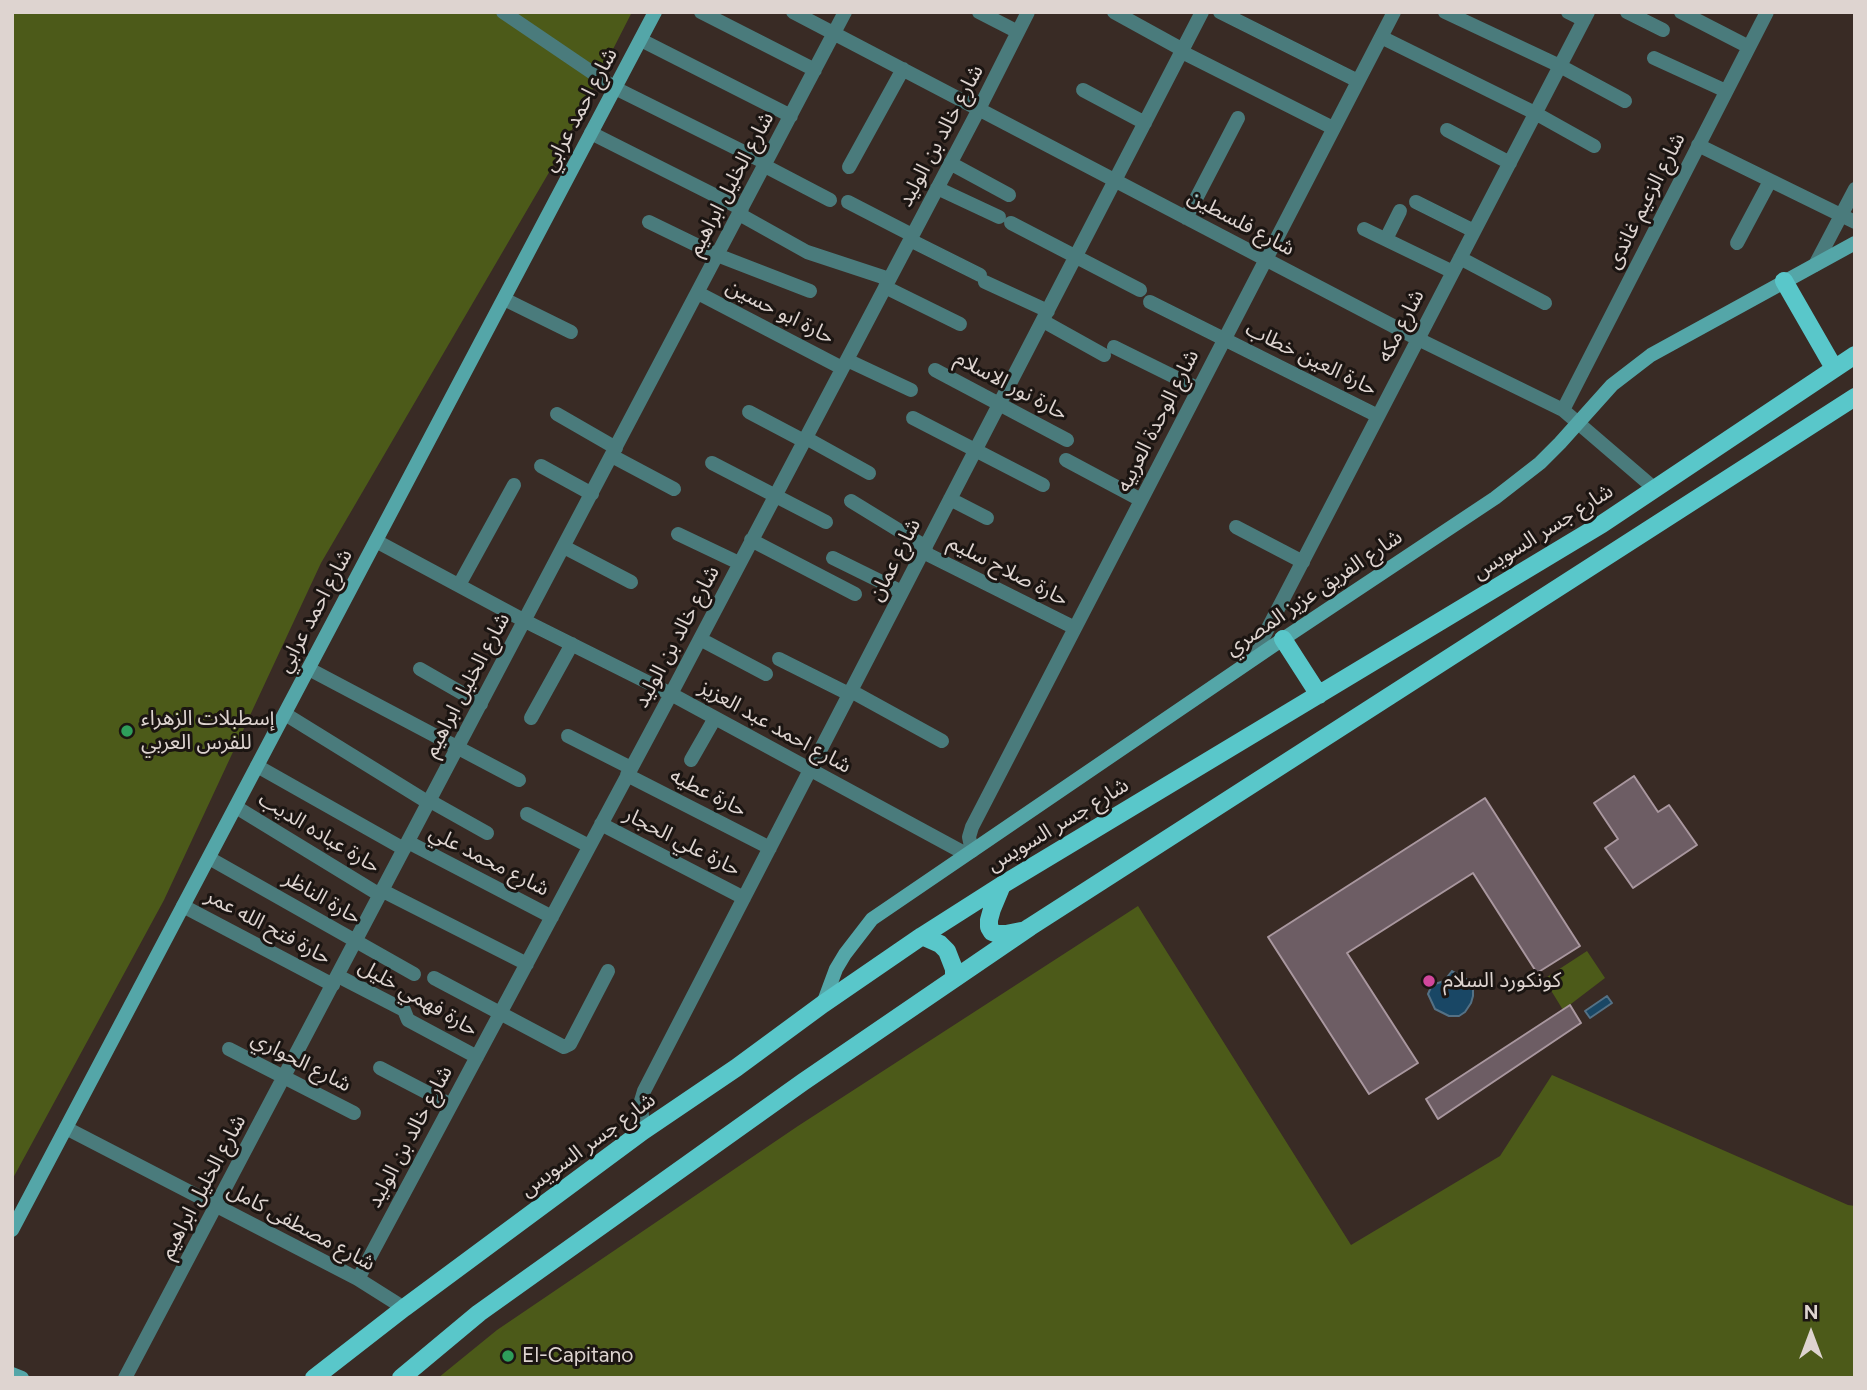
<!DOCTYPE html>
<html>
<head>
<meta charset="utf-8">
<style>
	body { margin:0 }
	#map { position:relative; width:1867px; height:1390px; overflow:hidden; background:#392b25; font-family:Figtree,sans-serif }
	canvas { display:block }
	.frame { position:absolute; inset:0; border:14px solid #ded4d0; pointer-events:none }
	.north { position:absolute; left:1776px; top:1299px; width:70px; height:70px; -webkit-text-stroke:5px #1b1512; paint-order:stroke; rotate:0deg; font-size:19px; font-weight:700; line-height:28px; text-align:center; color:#ded4d0 }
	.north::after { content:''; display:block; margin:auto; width:24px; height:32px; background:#ded4d0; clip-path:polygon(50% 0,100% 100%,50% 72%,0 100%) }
</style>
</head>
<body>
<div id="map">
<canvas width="1867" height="1390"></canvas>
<div class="frame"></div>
<div class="north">N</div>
</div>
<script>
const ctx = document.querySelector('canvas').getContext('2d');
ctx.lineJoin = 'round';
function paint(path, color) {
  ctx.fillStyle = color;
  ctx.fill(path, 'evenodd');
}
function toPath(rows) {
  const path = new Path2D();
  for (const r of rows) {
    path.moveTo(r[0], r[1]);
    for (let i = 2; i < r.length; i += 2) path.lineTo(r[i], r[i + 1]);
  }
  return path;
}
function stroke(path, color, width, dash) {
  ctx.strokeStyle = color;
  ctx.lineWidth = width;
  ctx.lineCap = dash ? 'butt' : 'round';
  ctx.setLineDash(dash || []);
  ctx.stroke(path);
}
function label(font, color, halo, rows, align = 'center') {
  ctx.font = font + ' Figtree,"Noto Sans Arabic",sans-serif';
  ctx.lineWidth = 6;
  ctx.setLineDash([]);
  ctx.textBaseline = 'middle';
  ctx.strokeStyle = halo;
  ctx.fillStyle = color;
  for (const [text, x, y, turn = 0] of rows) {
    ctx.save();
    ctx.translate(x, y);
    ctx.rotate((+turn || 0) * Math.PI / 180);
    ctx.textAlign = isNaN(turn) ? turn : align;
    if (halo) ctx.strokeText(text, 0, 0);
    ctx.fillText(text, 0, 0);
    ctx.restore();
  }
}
paint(toPath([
	[12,12,632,12,558,157,321,563,164,900,12,1180],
	[1138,906,1351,1245,1500,1156,1552,1075,1848,1205,1855,1206,1855,1378,438,1378,497,1330,798,1126],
	[1587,951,1605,978,1563,1010,1544,979]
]), '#4c5a19');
const water = toPath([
	[1452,971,1470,981,1473,987,1473,996,1471,1003,1465,1012,1459,1016,1449,1016,1435,1009,1428,994,1432,985,1444,981,1452,971],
	[1607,996,1612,1003,1590,1018,1585,1011,1607,996]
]);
paint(water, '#194765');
stroke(water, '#547185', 2);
const building = toPath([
	[1634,776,1658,812,1669,805,1697,845,1633,888,1605,848,1618,839,1594,803,1634,776],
	[1485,798,1580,946,1537,973,1473,873,1347,953,1418,1063,1369,1094,1268,937,1485,798],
	[1570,1005,1581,1023,1438,1119,1426,1099,1570,1005]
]);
paint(building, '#6d5d64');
stroke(building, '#a9979f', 2);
stroke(toPath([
	[503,12,615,88,766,163],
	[701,12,815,70],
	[793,12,1418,339,1563,410,1655,489],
	[979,12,1018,32],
	[1114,12,1183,50],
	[1220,12,1358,81],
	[1445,12,1560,66,1625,101],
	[1568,12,1584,20],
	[1627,12,1663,30],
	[1681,12,1749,47],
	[1381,37,1535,113,1594,146],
	[641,40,791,116],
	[1182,52,1333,128],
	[1654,58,1726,91],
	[1083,90,1145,123],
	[1447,130,1510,163],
	[591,133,742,209],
	[1698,145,1855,222],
	[950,163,1009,195],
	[765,166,830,200],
	[849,167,903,69],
	[937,188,999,217],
	[848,202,912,235],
	[1416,202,1474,231],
	[739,214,807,252,889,279],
	[1186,218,1238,118],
	[649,222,717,255,810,291],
	[1011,223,1140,290],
	[1364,229,1453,272],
	[1386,239,1400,211],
	[910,240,980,275],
	[1737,243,1770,181],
	[1460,258,1545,303],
	[1815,265,1855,189],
	[985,282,1048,311],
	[885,287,960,324],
	[698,293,842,368],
	[504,299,571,332],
	[1150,302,1378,416],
	[1043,321,1104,355],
	[1114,347,1199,389],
	[847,360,911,390],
	[935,370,1067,440],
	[1563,410,1767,12],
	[749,412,804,441],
	[557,414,616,448],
	[913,418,1043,485],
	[806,438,869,473],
	[612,456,674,489],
	[1066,460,1141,500],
	[712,463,826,522],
	[541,466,592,494],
	[950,499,987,518],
	[851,501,926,547],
	[1236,527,1303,562],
	[678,534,739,563],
	[751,540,855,594],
	[376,541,525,621,671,694,966,854],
	[564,547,631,582],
	[923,552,1075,628],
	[833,558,902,592],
	[459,585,514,485],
	[700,639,766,674],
	[779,659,849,694],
	[1252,659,1588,12],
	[309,669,519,780],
	[420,669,481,704],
	[851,691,942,741],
	[285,714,429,803],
	[531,718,572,644],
	[568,736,631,768],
	[691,760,715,718],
	[257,766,404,849],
	[627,775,770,848],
	[430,801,487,833],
	[236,807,380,895],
	[527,814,589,846],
	[601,824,744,898],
	[408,842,552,917],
	[972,851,969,837,972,827,1394,12],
	[209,858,414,974],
	[383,891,527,964],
	[183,906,333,985],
	[338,976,404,1010,408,1020,477,1057],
	[434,978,564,1047,570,1044,608,971],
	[229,1049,354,1113],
	[380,1068,451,1105],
	[66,1128,358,1279,404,1308],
	[643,1131,641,1101,644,1091,1202,12],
	[358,1279,671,694,979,109,1028,12],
	[125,1378,845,12]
]), '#4a7b7c', 14);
stroke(toPath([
	[823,1004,836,969,845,954,872,919,1283,639,1495,498,1540,463,1560,443,1612,385,1651,355,1855,243],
	[12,1230,655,12],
	[12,1374,22,1378]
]), '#54a6a8', 14);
stroke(toPath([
	[1784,281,1834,368],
	[1283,639,1319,695],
	[1002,885,992,909,989,920,989,927,992,932,998,934,1006,934,1021,931],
	[922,936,940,944,947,951,954,969,954,979],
	[314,1378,404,1308,643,1131,736,1068,823,1004,922,936,1002,885,1602,524,1855,355],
	[401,1378,479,1313,803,1082,1030,927,1855,397]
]), '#59c7ca', 18);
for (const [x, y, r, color] of [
	[127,731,7,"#2e9e5b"],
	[1429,981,7,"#d1479c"],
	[508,1356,7,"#2e9e5b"]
]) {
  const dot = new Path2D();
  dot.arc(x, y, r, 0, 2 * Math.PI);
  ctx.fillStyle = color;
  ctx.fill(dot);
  stroke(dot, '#1b1512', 2.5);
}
label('21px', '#ded4d0', '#1b1512', [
	["شارع احمد عرابي",580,110,-62],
	["شارع خالد بن الوليد",941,136,-62],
	["شارع الخليل ابراهيم",731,184,-62],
	["شارع الزعيم غاندى",1646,201,-63],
	["شارع فلسطين",1241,223,28],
	["حارة ابو حسين",780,312,27],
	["شارع مكه",1401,326,-63],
	["حارة العين خطاب",1311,359,26],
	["حارة نور الاسلام",1011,386,28],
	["شارع الوحدة العربيه",1158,421,-63],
	["شارع جسر السويس",1543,532,-32],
	["شارع عمان",895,560,-63],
	["حارة صلاح سليم",1008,571,27],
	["شارع الفريق عزيز المصري",1314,593,-34],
	["شارع احمد عرابي",315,611,-62],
	["شارع خالد بن الوليد",677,637,-62],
	["شارع الخليل ابراهيم",467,685,-62],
	["شارع احمد عبد العزيز",775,727,29],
	["حارة عطيه",708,793,27],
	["شارع جسر السويس",1058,825,-31],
	["حارة عباده الديب",319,833,31],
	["حارة علي الحجار",682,842,27],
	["شارع محمد علي",489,861,27],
	["حارة الناظر",322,898,30],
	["حارة فتح الله عمر",268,927,28],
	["حارة فهمي خليل",418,998,30],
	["شارع الحواري",301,1062,27],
	["شارع خالد بن الوليد",410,1137,-62],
	["شارع جسر السويس",588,1145,-36],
	["شارع الخليل ابراهيم",203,1187,-62],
	["شارع مصطفى كامل",301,1227,28]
]);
label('21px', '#ded4d0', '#1b1512', [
	["إسطبلات الزهراء",141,719],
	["للفرس العربي",141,743],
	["كونكورد السلام",1443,981],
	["El-Capitano",522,1356]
], 'left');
</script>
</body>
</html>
